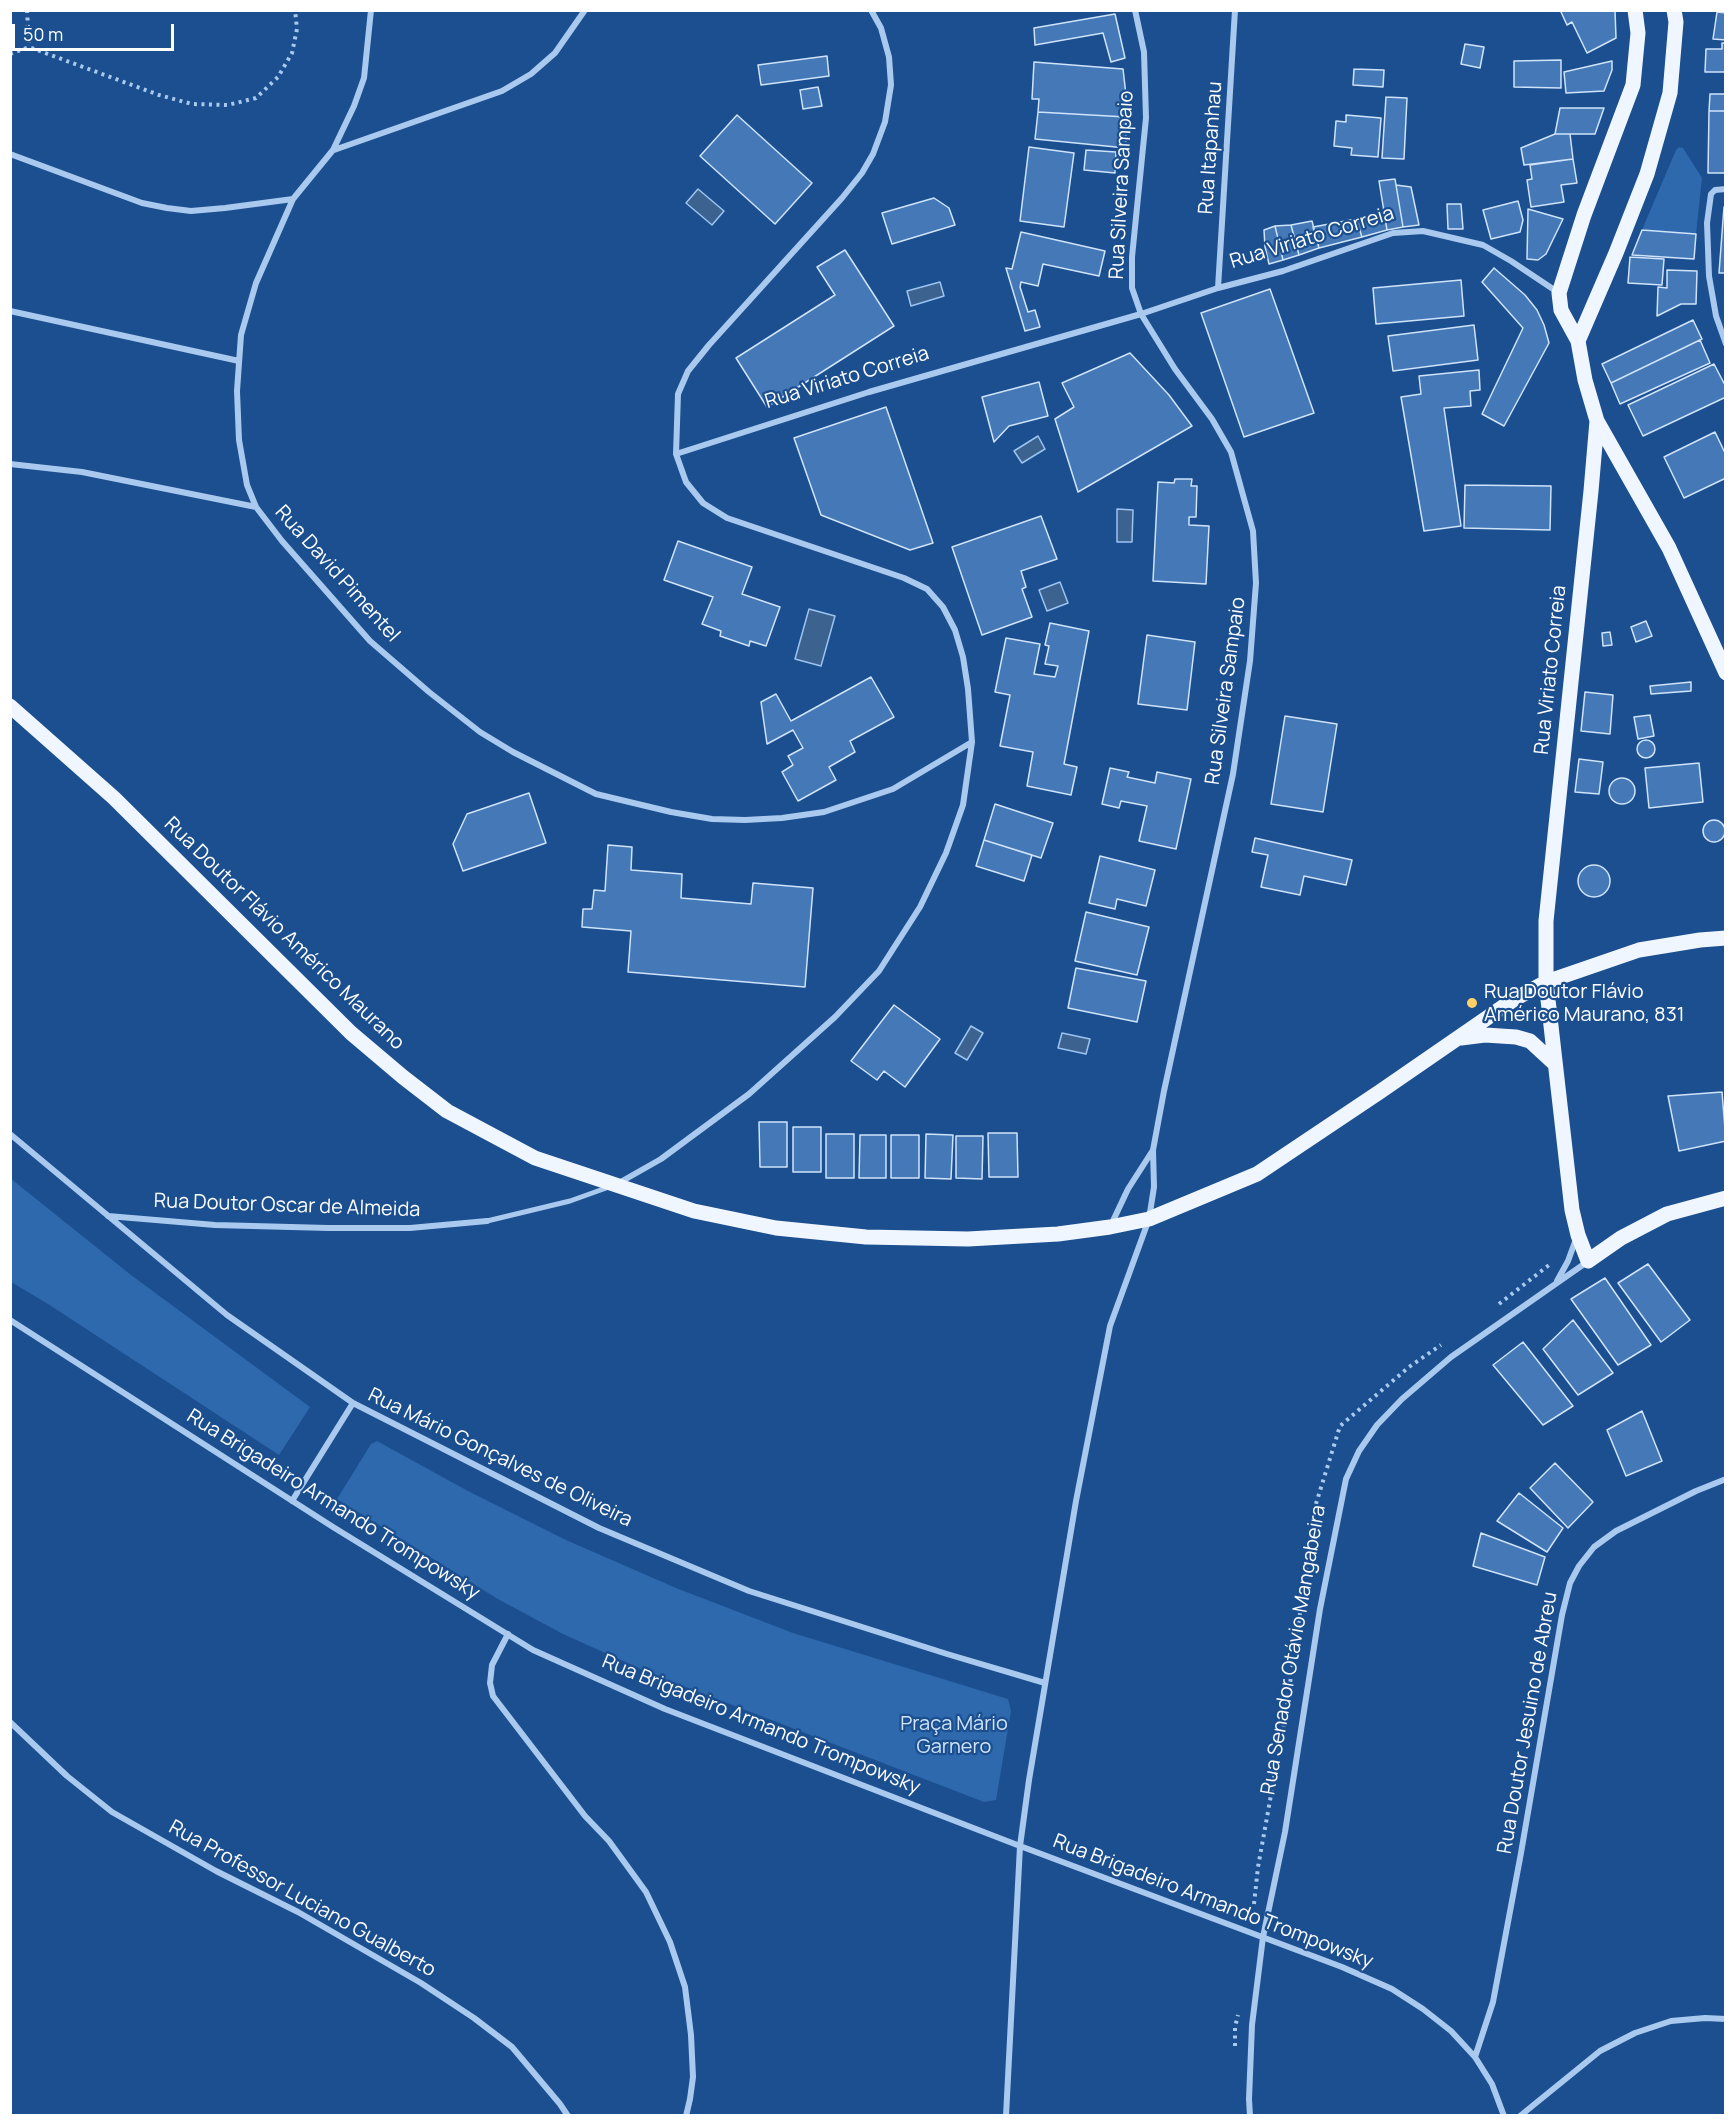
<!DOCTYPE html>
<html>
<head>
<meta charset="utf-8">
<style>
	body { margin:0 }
	#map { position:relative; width:1736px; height:2126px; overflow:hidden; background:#1b4f8f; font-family:Manrope,sans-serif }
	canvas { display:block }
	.frame { position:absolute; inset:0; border:12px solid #fff; pointer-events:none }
	.scale { position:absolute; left:12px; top:24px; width:162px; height:27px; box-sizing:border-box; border:3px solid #fff; border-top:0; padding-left:8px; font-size:18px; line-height:21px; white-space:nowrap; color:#fff; -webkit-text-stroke:4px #1b4f8f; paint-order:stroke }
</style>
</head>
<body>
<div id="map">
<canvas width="1736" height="2126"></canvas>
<div class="frame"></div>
<div class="scale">50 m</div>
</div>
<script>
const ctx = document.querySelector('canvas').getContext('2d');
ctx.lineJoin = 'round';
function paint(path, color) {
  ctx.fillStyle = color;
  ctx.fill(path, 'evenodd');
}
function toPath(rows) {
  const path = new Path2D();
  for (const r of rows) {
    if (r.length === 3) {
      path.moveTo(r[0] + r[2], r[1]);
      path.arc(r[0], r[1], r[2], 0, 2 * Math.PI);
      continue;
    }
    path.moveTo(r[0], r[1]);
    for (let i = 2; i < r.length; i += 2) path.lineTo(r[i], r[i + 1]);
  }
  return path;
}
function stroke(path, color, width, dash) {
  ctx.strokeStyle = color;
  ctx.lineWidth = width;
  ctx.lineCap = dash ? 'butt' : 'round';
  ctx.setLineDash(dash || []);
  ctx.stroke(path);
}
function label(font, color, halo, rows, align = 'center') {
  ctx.font = font + ' Manrope,sans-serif';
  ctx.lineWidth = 4.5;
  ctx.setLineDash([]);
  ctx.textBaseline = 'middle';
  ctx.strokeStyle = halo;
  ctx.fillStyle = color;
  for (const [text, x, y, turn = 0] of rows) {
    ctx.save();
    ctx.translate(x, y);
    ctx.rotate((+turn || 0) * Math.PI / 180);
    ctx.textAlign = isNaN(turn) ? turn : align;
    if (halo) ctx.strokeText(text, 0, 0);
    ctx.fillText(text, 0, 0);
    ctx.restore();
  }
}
paint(toPath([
	[1679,147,1683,148,1702,178,1696,234,1642,230,1676,150],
	[10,1178,131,1275,310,1407,279,1455,48,1304,11,1282],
	[377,1441,468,1491,566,1540,676,1588,793,1633,1008,1699,1011,1711,996,1800,984,1802,652,1674,563,1634,496,1598,337,1499,371,1444]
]), '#2e69ad');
const water = toPath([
	[698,189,724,211,712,225,686,203,698,189],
	[940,282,944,296,911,306,907,291,940,282],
	[1038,436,1045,449,1022,463,1014,451,1038,436],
	[1117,509,1133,510,1132,542,1117,542,1117,509],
	[1060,582,1068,603,1047,611,1039,590,1060,582],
	[809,609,835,616,821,666,795,659,809,609],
	[971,1026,983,1033,967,1060,955,1053,971,1026],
	[1062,1033,1090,1039,1086,1054,1058,1048,1062,1033]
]);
paint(water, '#3c6290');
stroke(water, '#9cc4f0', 1.5);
const building = toPath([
	[1564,10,1615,10,1616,38,1587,53,1572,22,1567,25,1561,12,1564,10],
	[1717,12,1726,13,1726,40,1713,39,1717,12],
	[1115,14,1125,58,1111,62,1103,33,1035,45,1034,28,1115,14],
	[1722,43,1726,43,1726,72,1705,72,1706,49,1722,49,1722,43],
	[1465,44,1484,47,1480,68,1461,64,1465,44],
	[827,56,829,76,761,85,758,65,827,56],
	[1561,60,1561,88,1514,87,1514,61,1561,60],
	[1612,61,1612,70,1604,91,1566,93,1564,72,1612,61],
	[1034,62,1123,69,1126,95,1126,117,1038,112,1039,99,1032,99,1034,62],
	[1354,69,1384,70,1383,87,1353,85,1354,69],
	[818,87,822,106,803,109,800,90,818,87],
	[1710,94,1726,94,1726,111,1709,111,1710,94],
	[1386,97,1407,98,1404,159,1382,158,1386,97],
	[1560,108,1604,108,1595,134,1555,134,1560,108],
	[1709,111,1726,111,1726,173,1708,173,1709,111],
	[1038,112,1126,117,1126,148,1035,139,1038,112],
	[737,115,812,183,775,224,700,156,737,115],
	[1346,115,1381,118,1378,157,1351,155,1352,148,1334,146,1336,121,1346,122,1346,115],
	[1555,134,1570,134,1573,159,1524,165,1521,148,1555,134],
	[1029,147,1074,153,1064,227,1020,221,1029,147],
	[1086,150,1116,152,1115,173,1084,170,1086,150],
	[1573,159,1577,183,1561,185,1564,202,1531,207,1527,180,1532,179,1530,165,1573,159],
	[1395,179,1403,227,1387,230,1379,181,1395,179],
	[1396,185,1411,187,1419,225,1403,227,1396,185],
	[934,198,949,208,955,225,892,244,882,213,934,198],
	[1518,201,1523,220,1520,232,1491,239,1483,210,1518,201],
	[1447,204,1461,204,1463,229,1448,229,1447,204],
	[1724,207,1726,207,1726,273,1719,273,1724,207],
	[1528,209,1563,219,1546,254,1538,260,1527,259,1528,209],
	[1384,212,1387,230,1362,237,1356,219,1384,212],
	[1356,219,1362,237,1319,248,1313,227,1356,219],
	[1312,221,1319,248,1299,255,1291,225,1312,221],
	[1291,225,1299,255,1283,260,1275,226,1291,225],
	[1275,226,1283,260,1269,264,1265,247,1264,230,1275,226],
	[1642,230,1696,234,1694,259,1632,255,1642,230],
	[1021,232,1105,251,1099,276,1043,264,1038,286,1021,282,1020,287,1028,312,1035,310,1040,327,1025,331,1006,268,1012,269,1021,232],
	[845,250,894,326,767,407,736,358,835,295,817,267,845,250],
	[1630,257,1664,259,1662,285,1628,283,1630,257],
	[1494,268,1525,295,1537,310,1544,325,1549,343,1504,426,1482,414,1523,328,1482,282,1494,268],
	[1667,270,1697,271,1696,304,1681,304,1657,316,1658,287,1667,288,1667,270],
	[1461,280,1464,316,1376,324,1373,288,1461,280],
	[1270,289,1314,413,1244,437,1201,313,1270,289],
	[1693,320,1702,339,1611,383,1602,364,1693,320],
	[1474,325,1478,360,1393,371,1388,336,1474,325],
	[1700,340,1710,363,1620,404,1611,383,1700,340],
	[1130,353,1169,395,1192,426,1078,492,1055,419,1074,407,1062,383,1130,353],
	[1714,364,1726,387,1726,397,1643,436,1628,405,1714,364],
	[1479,370,1480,390,1470,391,1471,406,1444,408,1461,526,1424,531,1401,397,1421,394,1419,376,1479,370],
	[1039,382,1048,416,1009,426,994,442,982,397,1039,382],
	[886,407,933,543,910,550,821,515,794,438,886,407],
	[1715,432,1726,455,1726,478,1684,498,1664,457,1715,432],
	[1175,479,1192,479,1191,486,1197,486,1196,517,1189,517,1189,525,1209,526,1206,584,1153,581,1158,482,1174,483,1175,479],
	[1465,485,1551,486,1550,530,1464,528,1465,485],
	[1041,516,1057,559,1021,571,1026,587,1022,589,1032,617,982,635,952,547,1041,516],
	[678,541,752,567,742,594,780,607,766,646,750,641,749,646,720,636,721,631,702,624,713,597,664,580,678,541],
	[1646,621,1652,636,1636,642,1631,627,1646,621],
	[1050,623,1089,631,1064,764,1077,767,1071,795,1027,786,1033,752,1000,746,1010,695,995,692,1006,638,1040,644,1034,674,1055,677,1058,666,1045,664,1049,646,1045,645,1050,623],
	[1610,632,1612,645,1603,646,1602,633,1610,632],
	[1147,635,1195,642,1187,710,1138,704,1147,635],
	[871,677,894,717,850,741,855,752,829,767,836,780,798,801,782,772,793,765,788,756,803,748,793,730,767,744,761,702,776,694,791,721,871,677],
	[1691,682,1691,691,1651,694,1650,686,1691,682],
	[1585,692,1613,695,1610,734,1581,731,1585,692],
	[1650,715,1654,736,1638,739,1634,717,1650,715],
	[1285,716,1337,724,1323,812,1271,804,1285,716],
	[1646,749,9],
	[1579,759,1603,762,1599,794,1575,792,1579,759],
	[1699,763,1703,802,1649,808,1645,768,1699,763],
	[1110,768,1129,772,1127,777,1155,783,1157,772,1191,779,1176,849,1139,841,1147,806,1121,801,1119,808,1102,804,1110,768],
	[1622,791,13],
	[529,793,546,843,463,871,453,844,467,814,529,793],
	[995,804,1053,823,1041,858,984,840,995,804],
	[1714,831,11],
	[1255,838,1352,860,1346,885,1304,876,1300,895,1261,887,1268,855,1252,852,1255,838],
	[984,840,1032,855,1024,881,976,866,984,840],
	[608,845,632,847,631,870,682,874,681,898,751,904,753,883,813,888,805,987,628,972,631,931,582,927,583,909,592,909,594,890,605,891,608,845],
	[1100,856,1155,870,1146,906,1117,899,1115,909,1089,903,1100,856],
	[1594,881,16],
	[1086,912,1149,927,1137,975,1075,961,1086,912],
	[1076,968,1146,981,1137,1022,1068,1008,1076,968],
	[894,1005,940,1039,905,1087,884,1071,877,1080,851,1061,894,1005],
	[1722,1092,1726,1141,1679,1151,1668,1096,1722,1092],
	[759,1122,787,1122,787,1167,760,1167,759,1122],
	[793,1127,821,1127,821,1172,793,1172,793,1127],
	[988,1133,1017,1133,1018,1177,989,1177,988,1133],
	[826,1134,854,1134,854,1178,826,1178,826,1134],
	[926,1134,953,1135,951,1179,925,1178,926,1134],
	[860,1135,886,1135,886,1178,859,1178,860,1135],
	[891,1135,919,1135,919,1178,891,1178,891,1135],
	[956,1136,983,1136,982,1179,956,1178,956,1136],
	[1648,1264,1690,1320,1661,1342,1618,1283,1648,1264],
	[1605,1278,1651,1345,1618,1365,1571,1299,1605,1278],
	[1573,1320,1613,1373,1578,1395,1543,1349,1573,1320],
	[1523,1342,1573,1406,1543,1425,1493,1365,1523,1342],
	[1642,1411,1662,1461,1626,1476,1607,1430,1642,1411],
	[1555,1463,1593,1502,1568,1528,1530,1488,1555,1463],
	[1519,1493,1563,1528,1547,1552,1497,1521,1519,1493],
	[1481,1533,1545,1557,1537,1585,1473,1566,1481,1533]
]);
paint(building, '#4478b7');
stroke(building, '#cfe3fa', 1.5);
stroke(toPath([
	[27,10,29,47],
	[10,54,29,47,159,95,192,104,228,105,256,98,278,77,292,53,297,29,295,10],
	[1499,1304,1549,1265],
	[1254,1904,1258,1867,1286,1712,1315,1507,1340,1426,1409,1367,1441,1345],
	[1235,2046,1235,2027,1238,2015]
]), '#a9c9ee', 4, [3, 4.5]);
stroke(toPath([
	[487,1221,570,1201,609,1187]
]), '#a9c9ee', 5);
stroke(toPath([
	[371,10,364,78,354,106,333,150,293,199,256,283,241,335,237,391,239,440,247,485,256,507,282,541,370,641,429,692,480,732,513,752,596,794,671,812,712,819,745,820,782,818,824,812,893,789,972,742],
	[334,150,502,91,531,74,555,53,585,10],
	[10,154,142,203,167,208,191,211,225,208,293,199],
	[1726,189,1715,190,1711,194,1707,223,1709,276,1716,316,1726,344],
	[1218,288,1235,10],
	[10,311,239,361],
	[676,454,869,392,1141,314,1218,288,1283,271,1393,233,1423,231,1483,245,1511,261,1559,293],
	[10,464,82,472,256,507],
	[10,1134,227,1315,353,1403,599,1528,749,1591,947,1654,1045,1683],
	[617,1184,661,1159,749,1094,835,1017,879,971,920,907,946,853,963,805,972,742,968,689,963,657,955,630,943,607,927,589,904,578,727,518,703,503,686,482,676,454,678,394,688,371,709,345,842,198,862,173,873,154,885,122,891,85,889,57,881,28,871,10],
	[108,1216,215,1225,328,1228,410,1228,487,1221],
	[1111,1225,1128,1189,1153,1150],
	[1557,1281,1568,1261,1576,1239],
	[10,1320,333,1527,533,1650,665,1709,1020,1846,1342,1967,1392,1989,1423,2009,1451,2031,1475,2057,1492,2084,1504,2116],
	[292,1501,353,1403],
	[508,1634,492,1665,490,1683,493,1696,585,1816,609,1841,646,1892,670,1942,685,1987,691,2035,693,2077,690,2099,686,2116],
	[10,1722,67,1776,112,1812,216,1871,298,1912,421,1983,474,2018,512,2047,560,2104,568,2116],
	[1475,2057,1493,2002,1521,1853,1562,1615,1570,1583,1579,1566,1594,1547,1616,1531,1696,1491,1726,1479],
	[1006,2116,1020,1846,1029,1780,1076,1501,1110,1326,1149,1219,1154,1187,1153,1150,1164,1091,1233,774,1250,661,1256,583,1253,531,1231,452,1212,419,1175,369,1141,314,1132,288,1132,257,1146,118,1144,52,1135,10],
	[1250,2116,1249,2099,1252,2025,1263,1937,1285,1832,1320,1609,1346,1479,1359,1451,1377,1425,1402,1399,1451,1357,1587,1262],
	[1520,2116,1600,2051,1635,2033,1671,2021,1705,2018,1726,2019]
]), '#a9c9ee', 6);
stroke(toPath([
	[1635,10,1638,33,1633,85,1584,215,1559,293,1561,310,1578,341,1585,380,1597,421,1591,491,1546,921,1546,982,1572,1210,1578,1235,1588,1261,1621,1238,1667,1214,1726,1198],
	[1578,341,1616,253,1647,174,1670,93,1676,22,1674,10],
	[1597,421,1669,548,1726,673],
	[10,706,114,798,351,1033,403,1077,447,1111,535,1158,694,1211,776,1228,866,1237,968,1239,1058,1234,1110,1227,1149,1219,1257,1174,1381,1091,1513,1000,1546,982,1639,950,1700,940,1726,938],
	[1461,1038,1485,1035,1516,1037,1530,1041,1555,1064]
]), '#f0f6ff', 15);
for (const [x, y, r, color] of [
	[1472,1003,6,"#ffd166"]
]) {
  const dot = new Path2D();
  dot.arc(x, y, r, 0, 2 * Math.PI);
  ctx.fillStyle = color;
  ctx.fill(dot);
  stroke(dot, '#1b4f8f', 2);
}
label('20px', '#fff', '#1b4f8f', [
	["Rua Itapanhau",1211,148,-86],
	["Rua Silveira Sampaio",1122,185,-87],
	["Rua Viriato Correia",1312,238,-17],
	["Rua Viriato Correia",847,378,-17],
	["Rua David Pimentel",337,574,48],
	["Rua Viriato Correia",1551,670,-84],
	["Rua Silveira Sampaio",1226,691,-82],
	["Rua Doutor Flávio Américo Maurano",284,934,44],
	["Rua Doutor Oscar de Almeida",287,1206,2],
	["Rua Mário Gonçalves de Oliveira",500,1458,26],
	["Rua Brigadeiro Armando Trompowsky",333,1505,32],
	["Rua Senador Otávio Mangabeira",1294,1650,-80],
	["Rua Doutor Jesuino de Abreu",1528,1723,-80],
	["Rua Brigadeiro Armando Trompowsky",761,1725,22],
	["Rua Professor Luciano Gualberto",302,1899,29],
	["Rua Brigadeiro Armando Trompowsky",1213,1902,21]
]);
label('20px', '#fff', '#1b4f8f', [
	["Rua Doutor Flávio",1484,992],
	["Américo Maurano, 831",1484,1015]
], 'left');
label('20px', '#cfe3fa', '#1b4f8f', [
	["Praça Mário",954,1724],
	["Garnero",954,1747]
]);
</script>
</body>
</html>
